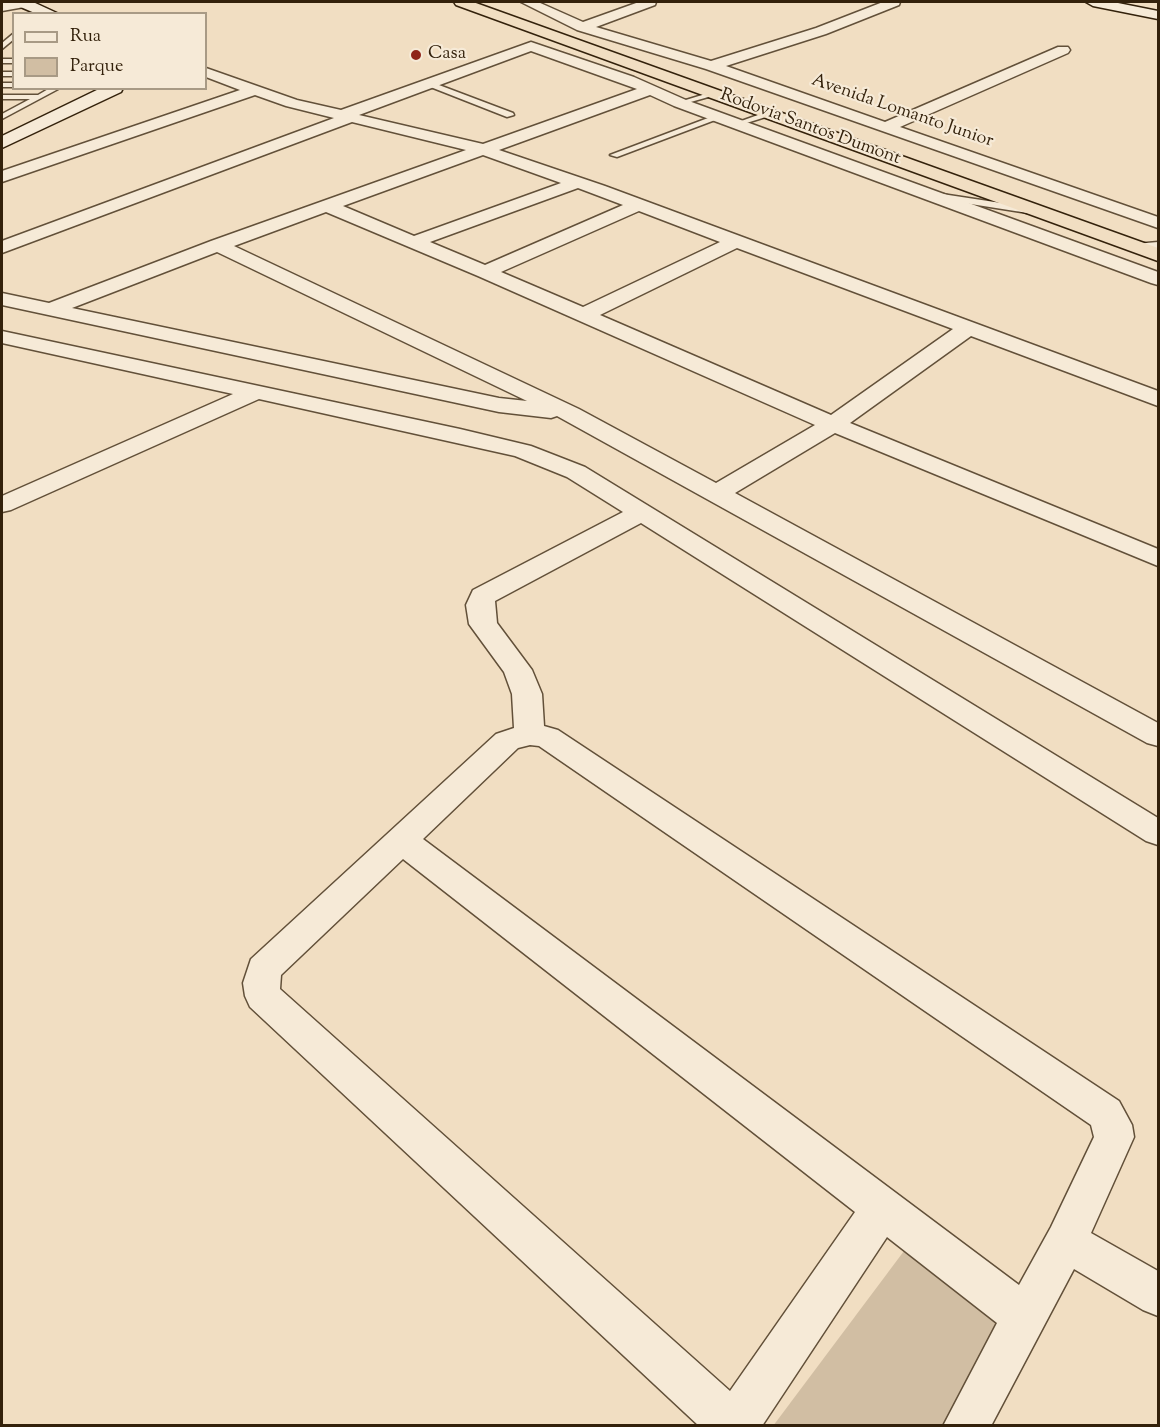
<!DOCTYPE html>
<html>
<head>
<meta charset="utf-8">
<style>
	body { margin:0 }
	#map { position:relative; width:1160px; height:1427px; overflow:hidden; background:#f1dec2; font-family:"Sorts Mill Goudy",serif }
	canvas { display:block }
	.frame { position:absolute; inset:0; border:3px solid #33210b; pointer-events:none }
	.legend { position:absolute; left:12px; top:12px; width:195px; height:78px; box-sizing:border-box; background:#f6ead7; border:2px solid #a89a85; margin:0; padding:8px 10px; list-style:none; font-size:18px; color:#33210b }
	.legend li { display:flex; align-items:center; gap:12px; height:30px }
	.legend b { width:30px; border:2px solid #a89a85 }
</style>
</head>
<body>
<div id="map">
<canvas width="1160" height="1427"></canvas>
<div class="frame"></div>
<ul class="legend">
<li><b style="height:8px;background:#f6ead7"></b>Rua</li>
<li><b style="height:16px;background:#d1bea3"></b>Parque</li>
</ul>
</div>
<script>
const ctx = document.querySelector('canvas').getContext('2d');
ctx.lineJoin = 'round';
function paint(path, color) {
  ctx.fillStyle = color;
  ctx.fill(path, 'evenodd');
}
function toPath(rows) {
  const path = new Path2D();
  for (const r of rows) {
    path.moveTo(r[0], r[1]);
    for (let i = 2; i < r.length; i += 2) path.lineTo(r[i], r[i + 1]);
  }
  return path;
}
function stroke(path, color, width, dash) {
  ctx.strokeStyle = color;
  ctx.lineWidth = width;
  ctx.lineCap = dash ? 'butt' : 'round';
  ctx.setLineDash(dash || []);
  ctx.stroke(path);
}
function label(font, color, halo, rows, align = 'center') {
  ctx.font = font + ' "Sorts Mill Goudy",serif';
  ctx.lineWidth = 4.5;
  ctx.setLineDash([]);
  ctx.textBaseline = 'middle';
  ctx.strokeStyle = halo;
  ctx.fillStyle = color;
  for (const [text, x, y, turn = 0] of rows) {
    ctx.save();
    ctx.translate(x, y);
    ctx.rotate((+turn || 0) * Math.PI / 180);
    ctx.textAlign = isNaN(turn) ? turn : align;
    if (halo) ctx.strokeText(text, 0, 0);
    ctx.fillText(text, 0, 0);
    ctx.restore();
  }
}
paint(toPath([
	[904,1251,1010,1315,949,1425,773,1426]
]), '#d1bea3');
const lane = toPath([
	[14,33,14,39,2,49,2,43,14,33],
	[2,59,14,59,14,63,2,63,2,59],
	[2,72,14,72,14,76,2,76,2,72],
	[431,82,513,113,514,115,507,117,428,86,427,84,431,82],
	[2,83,14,83,14,87,2,87,2,83],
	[50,88,60,88,2,119,2,114,30,99,2,99,2,95,38,95,50,88],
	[712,92,719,94,680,105,676,103,712,92],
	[769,111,773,113,772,115,737,126,733,124,769,111],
	[716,115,723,117,617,157,610,155,716,115],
	[942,194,1034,208,1039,211,1034,214,939,199,938,197,942,194],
	[1158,242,1158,248,1135,250,1130,247,1135,244,1158,242]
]);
const street = toPath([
	[11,2,31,2,32,3,30,6,2,11,2,3,11,2],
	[521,2,538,2,583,22,639,2,656,2,655,5,596,27,711,61,816,28,883,2,900,2,899,5,826,34,726,66,885,122,1058,47,1068,47,1070,50,1068,53,900,127,1158,217,1158,228,706,69,577,30,521,2],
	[531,42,634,77,686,100,1158,272,1158,285,1151,283,674,106,650,95,499,150,605,186,1158,391,1158,406,971,336,850,423,1158,549,1158,566,835,433,735,493,1158,723,1158,746,1147,743,557,416,551,418,499,412,2,305,2,293,49,303,211,241,466,150,352,122,2,253,2,241,334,118,286,106,255,95,2,182,2,171,240,90,206,77,206,68,297,100,341,110,531,42],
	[531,51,637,89,483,144,359,115,531,51],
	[483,155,561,183,414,236,343,206,483,155],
	[578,188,623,205,485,265,430,242,578,188],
	[639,211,720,242,583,307,501,272,639,211],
	[326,212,478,276,815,425,716,483,579,409,234,246,326,212],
	[737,248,953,329,831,415,600,315,737,248],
	[217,252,527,401,499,398,72,308,217,252],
	[2,331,460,429,531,446,585,467,1158,818,1158,845,1146,841,641,523,495,601,497,623,532,670,542,694,544,726,558,730,1119,1101,1132,1125,1134,1137,1091,1233,1158,1271,1158,1316,1143,1310,1074,1269,991,1426,943,1426,997,1323,887,1237,762,1426,699,1426,250,1007,245,996,243,983,251,959,496,734,514,728,512,694,504,672,469,624,466,605,473,590,623,512,567,477,515,456,259,399,11,510,2,512,2,496,233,394,2,343,2,331],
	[530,745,539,746,1091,1125,1094,1137,1051,1227,1019,1285,423,839,518,748,530,745],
	[403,859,855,1212,730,1391,280,989,281,975,403,859]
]);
const secondary = toPath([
	[14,2,33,2,59,14,37,14,16,5,14,2],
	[1086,2,1113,2,1158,11,1158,19,1093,6,1086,2],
	[101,88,123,88,121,92,2,148,2,136,101,88]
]);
const highway = toPath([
	[454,2,473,2,1158,248,1158,261,456,5,454,2]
]);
stroke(lane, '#625039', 3);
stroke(street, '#625039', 3);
stroke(secondary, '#33210b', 3);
stroke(highway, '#33210b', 3);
paint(lane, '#f6ead7');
paint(street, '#f6ead7');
paint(secondary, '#f6ead7');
paint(highway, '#f1dec2');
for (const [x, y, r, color] of [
	[416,55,6,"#8f2418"]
]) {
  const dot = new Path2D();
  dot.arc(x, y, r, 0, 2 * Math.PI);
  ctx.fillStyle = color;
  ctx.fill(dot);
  stroke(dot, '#f6ead7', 2);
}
label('18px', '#33210b', '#f6ead7', [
	["Casa",428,55]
], 'left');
label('18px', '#33210b', '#f6ead7', [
	["Avenida Lomanto Junior",902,112,19],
	["Rodovia Santos Dumont",810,128,20]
]);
</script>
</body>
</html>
